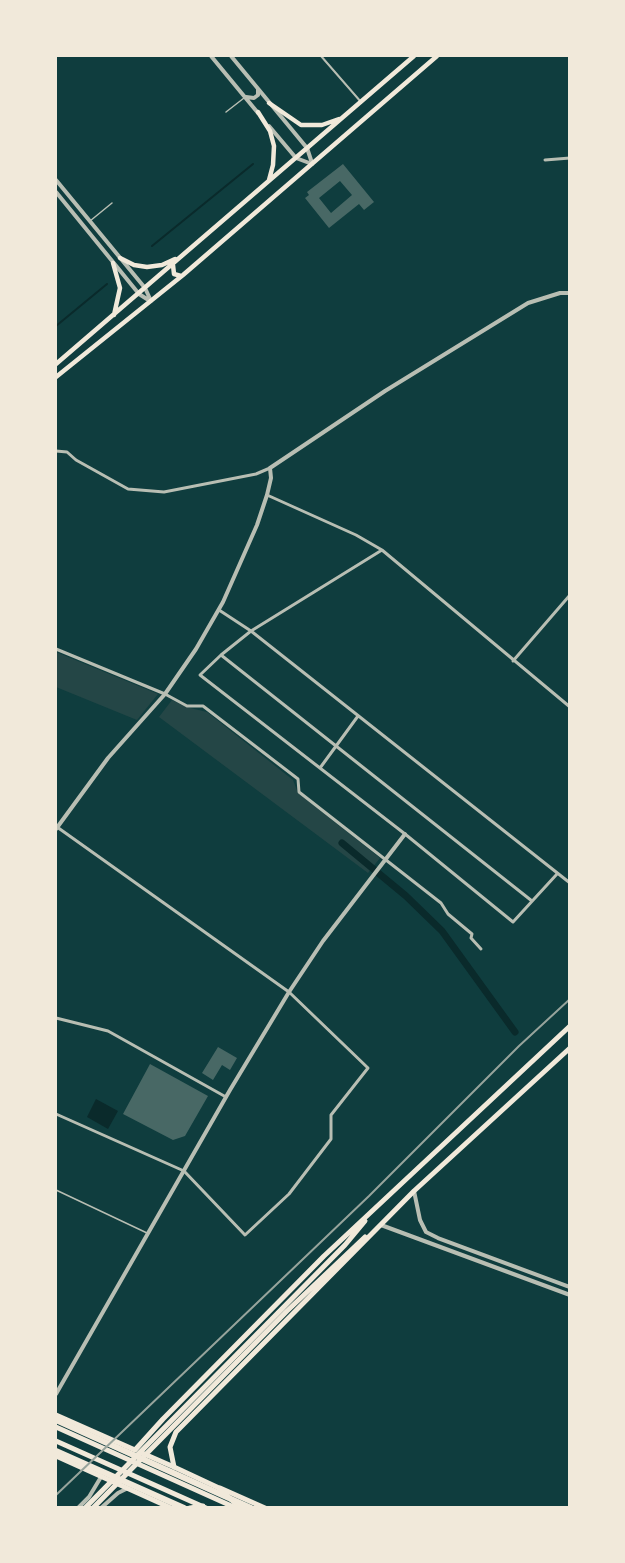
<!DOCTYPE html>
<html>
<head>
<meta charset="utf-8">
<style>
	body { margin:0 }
	#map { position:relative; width:625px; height:1563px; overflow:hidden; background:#0f3d3e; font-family:"Nunito Sans",sans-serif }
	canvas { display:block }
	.frame { position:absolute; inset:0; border:57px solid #f1e9da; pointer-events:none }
</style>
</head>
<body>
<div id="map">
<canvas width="625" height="1563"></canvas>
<div class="frame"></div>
</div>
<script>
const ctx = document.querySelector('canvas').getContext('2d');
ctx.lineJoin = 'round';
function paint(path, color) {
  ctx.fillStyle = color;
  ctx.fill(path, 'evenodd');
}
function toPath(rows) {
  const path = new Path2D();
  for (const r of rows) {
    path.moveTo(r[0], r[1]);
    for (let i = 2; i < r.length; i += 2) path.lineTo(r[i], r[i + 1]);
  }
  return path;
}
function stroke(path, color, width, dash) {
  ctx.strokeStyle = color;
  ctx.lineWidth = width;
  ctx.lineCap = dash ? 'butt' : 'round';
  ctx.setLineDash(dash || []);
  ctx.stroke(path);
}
paint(toPath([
	[56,652,158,694,137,720,56,687],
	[172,700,186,707,207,712,293,780,298,793,380,858,368,873,159,717]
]), '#244646');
paint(toPath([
	[96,1099,118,1111,108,1129,87,1117]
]), '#0a2a2b');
stroke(toPath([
	[152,246,253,164],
	[56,326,107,284]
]), '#0a2a2b', 2);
stroke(toPath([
	[342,843,406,896,442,931,515,1032]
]), '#0a2a2b', 7);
paint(toPath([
	[343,164,374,202,364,210,359,204,329,228,305,198,309,195,307,192],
	[340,181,352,195,331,213,319,198],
	[218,1047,237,1058,230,1070,222,1065,213,1080,202,1073],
	[150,1064,208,1096,185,1136,173,1140,123,1114]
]), '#486865');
stroke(toPath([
	[226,112,244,98],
	[90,221,112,203],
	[56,1190,147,1233]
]), '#b8beb3', 1.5);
stroke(toPath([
	[321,56,361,102]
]), '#b8beb3', 2);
stroke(toPath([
	[545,160,570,158],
	[56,451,67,452,76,460,128,489,164,492,256,474,270,468],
	[267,495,356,535,382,550,570,707],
	[382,550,251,631,221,655,200,675,405,834,513,922,557,874],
	[219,610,251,631,570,883],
	[56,649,165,694,187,706,203,706,298,779,299,792,441,903,448,914,472,934,471,938,481,949],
	[221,655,532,901],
	[513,661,570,595],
	[320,768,358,716],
	[56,1018,108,1031,226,1097],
	[56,1114,184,1171,245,1235,289,1194,331,1139,331,1115,368,1068,289,992,57,827]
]), '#b8beb3', 3);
stroke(toPath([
	[211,56,258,113],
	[231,56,307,148,312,163],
	[246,97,254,98,258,95,258,89],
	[269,126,296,158,312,164],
	[56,180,145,288,151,301],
	[56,192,139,294,150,301],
	[56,829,108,758,165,694,196,649,223,602,257,525,267,495,271,478,270,468,385,391,528,303,560,293,570,293],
	[414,1191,420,1220,426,1232,438,1238,570,1287],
	[381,1225,570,1295],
	[56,1394,230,1090,289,992,323,941,405,834],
	[78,1508,89,1497,101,1477],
	[101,1508,118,1493,126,1489]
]), '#b8beb3', 4);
stroke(toPath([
	[269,103,301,125,322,125,339,119],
	[258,112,270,131,274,146,273,165,269,180],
	[120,258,134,265,147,267,162,265,175,259],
	[113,263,120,288,114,315],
	[173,265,174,274,181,276],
	[56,364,414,56],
	[56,377,183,275,437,56]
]), '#f1e9da', 4.5);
stroke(toPath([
	[56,1427,236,1508],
	[142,1453,174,1467],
	[56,1456,171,1508],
	[220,1488,265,1508],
	[190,1508,203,1506]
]), '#f1e9da', 5);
stroke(toPath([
	[56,1415,135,1450,163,1419,324,1256,570,1026],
	[56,1441,206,1508],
	[85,1508,345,1245,365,1221],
	[93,1508,287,1311,365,1237],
	[240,1508,219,1488,174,1467,170,1447,176,1432,414,1191,570,1048]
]), '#f1e9da', 5);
stroke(toPath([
	[56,1420,251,1508],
	[56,1451,184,1508]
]), '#f1e9da', 6);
stroke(toPath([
	[56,1495,369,1196,519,1046,570,999]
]), '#97a49c', 2);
</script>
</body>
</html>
